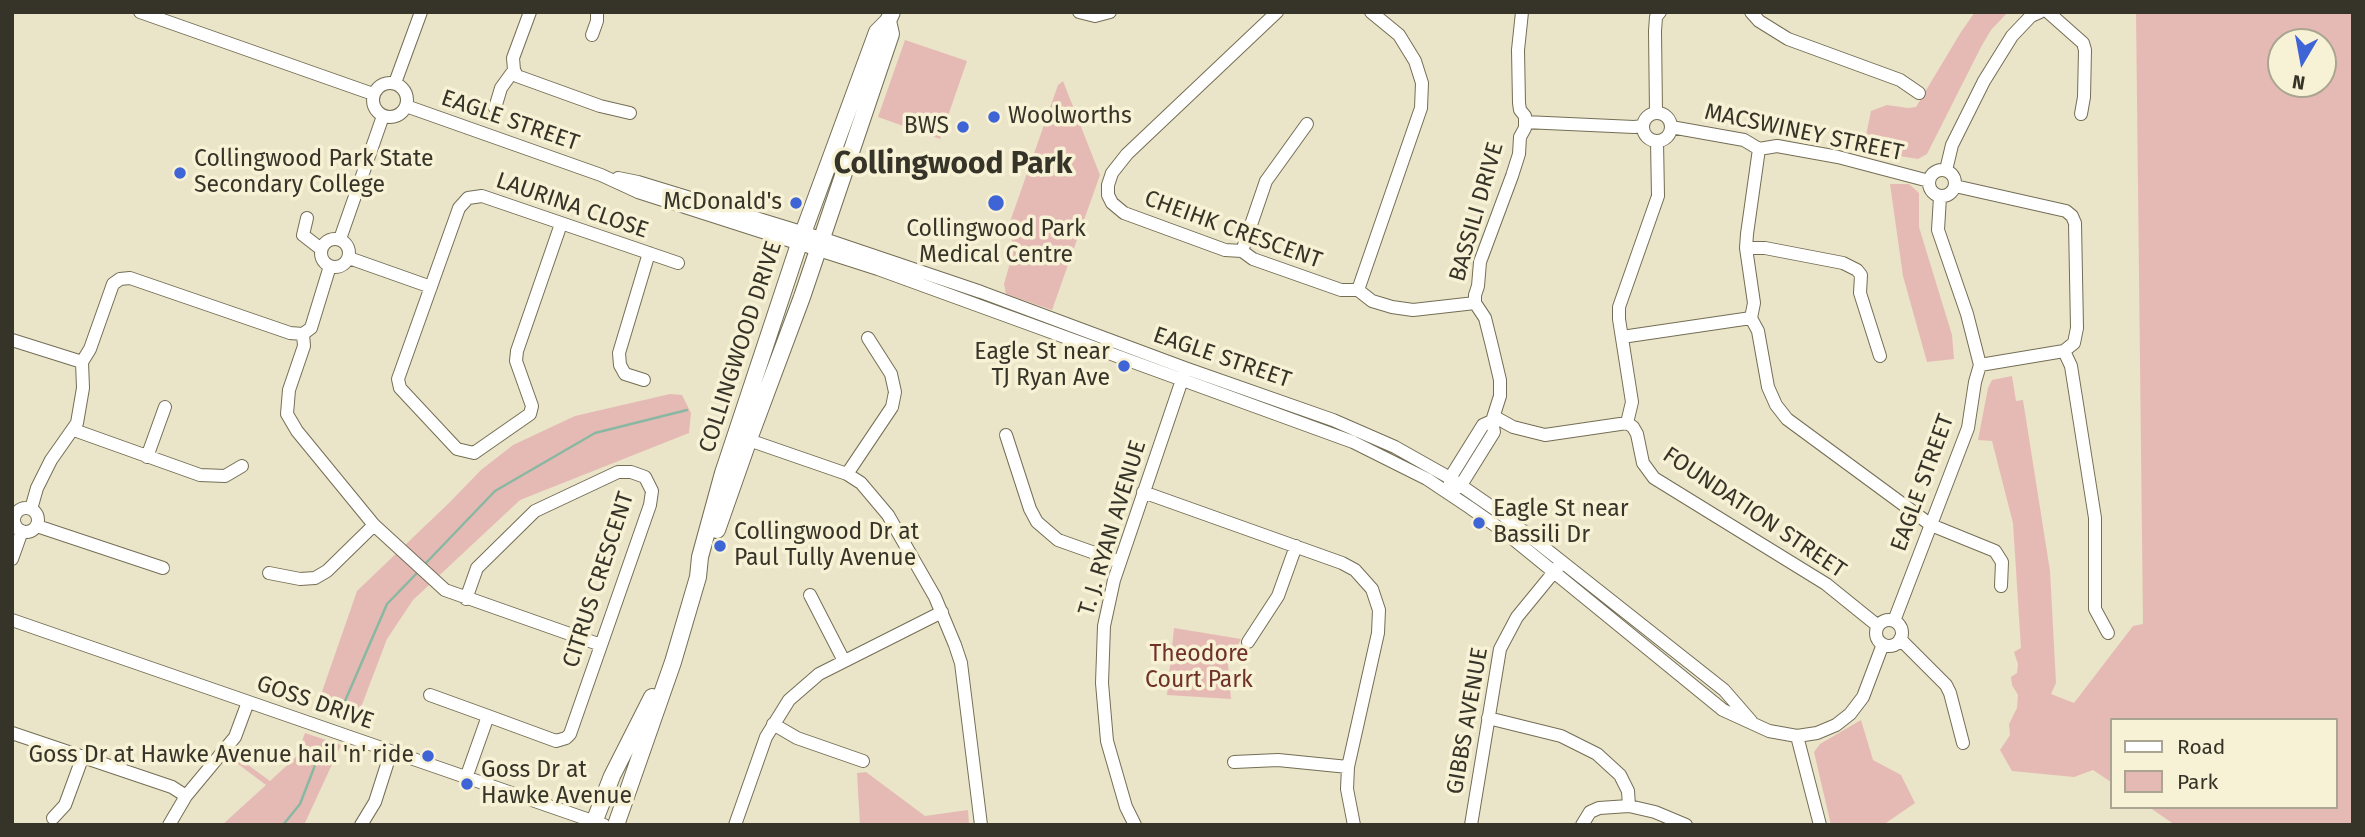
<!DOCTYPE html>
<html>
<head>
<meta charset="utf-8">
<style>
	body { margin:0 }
	#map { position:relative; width:2365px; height:837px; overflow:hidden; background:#eae4c8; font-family:"Fira Sans",sans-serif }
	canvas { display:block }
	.frame { position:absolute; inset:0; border:14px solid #363429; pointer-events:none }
	.legend { position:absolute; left:2110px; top:718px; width:228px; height:91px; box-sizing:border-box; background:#f7f1d5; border:2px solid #aaa590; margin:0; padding:9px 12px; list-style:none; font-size:21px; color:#363429 }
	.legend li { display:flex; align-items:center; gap:14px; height:35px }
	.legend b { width:35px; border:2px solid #aaa590 }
	.north { position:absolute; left:2267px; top:28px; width:70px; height:70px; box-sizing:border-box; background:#f7f1d5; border:2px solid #aaa590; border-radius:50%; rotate:190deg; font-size:19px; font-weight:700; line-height:28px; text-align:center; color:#363429 }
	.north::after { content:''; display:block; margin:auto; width:24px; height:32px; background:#3e64d6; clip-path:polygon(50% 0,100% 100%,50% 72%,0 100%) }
</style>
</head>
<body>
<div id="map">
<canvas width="2365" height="837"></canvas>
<div class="frame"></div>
<ul class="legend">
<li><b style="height:9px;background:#fff"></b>Road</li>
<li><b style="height:19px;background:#e6bab4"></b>Park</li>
</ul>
<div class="north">N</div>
</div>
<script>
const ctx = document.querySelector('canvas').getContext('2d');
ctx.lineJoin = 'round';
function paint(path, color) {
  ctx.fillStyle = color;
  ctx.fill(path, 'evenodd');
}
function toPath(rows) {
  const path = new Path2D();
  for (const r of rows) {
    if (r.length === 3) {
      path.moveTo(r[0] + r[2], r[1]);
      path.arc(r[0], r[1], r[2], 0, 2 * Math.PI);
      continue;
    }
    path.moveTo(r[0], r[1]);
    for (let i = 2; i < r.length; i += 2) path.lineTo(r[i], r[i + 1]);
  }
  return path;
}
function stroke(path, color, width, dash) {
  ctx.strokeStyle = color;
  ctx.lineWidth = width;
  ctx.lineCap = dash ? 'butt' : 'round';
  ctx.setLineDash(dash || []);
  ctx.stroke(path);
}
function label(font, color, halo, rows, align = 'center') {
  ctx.font = font + ' "Fira Sans",sans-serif';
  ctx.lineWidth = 7;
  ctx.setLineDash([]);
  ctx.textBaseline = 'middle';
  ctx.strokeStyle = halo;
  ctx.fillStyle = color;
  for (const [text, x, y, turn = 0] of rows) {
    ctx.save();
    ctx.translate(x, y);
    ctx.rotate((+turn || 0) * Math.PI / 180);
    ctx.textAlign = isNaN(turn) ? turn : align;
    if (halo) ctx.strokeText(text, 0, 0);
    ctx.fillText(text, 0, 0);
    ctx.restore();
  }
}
paint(toPath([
	[1975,12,2008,12,1991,30,1981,47,1927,154,1918,159,1863,150,1871,111,1887,105,1908,108,1916,107,1961,32],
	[2136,12,2353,12,2353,825,2175,825,2149,807,2335,807,2335,720,2111,720,2111,782,2093,770,2074,777,2012,771,2000,750,2010,735,2009,724,2017,708,2018,695,2012,685,2011,677,2017,673,2018,664,2014,652,2021,648,2013,523,1992,441,1978,440,1988,388,1992,380,2012,376,2016,401,2023,400,2050,571,2056,683,2051,694,2074,703,2133,626,2143,624],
	[2281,42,2323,42,2323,84,2281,84],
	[905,40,967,61,940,139,878,117],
	[1063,81,1100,175,1052,310,1006,294,1004,284,1014,249,1011,236,1005,236,1058,85],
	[1890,184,1909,184,1919,193,1919,227,1952,335,1954,359,1927,362,1903,276],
	[670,394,682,395,691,413,689,433,520,500,413,600,387,639,355,723,316,709,357,591,450,502,481,470,513,445,575,416],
	[1174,628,1241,639,1228,664,1231,699,1167,695],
	[1861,720,1873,760,1901,775,1915,803,1883,825,1831,825,1814,752,1820,744],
	[305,733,341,745,304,825,222,825,266,785,234,761,237,757,270,781,296,757],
	[866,772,925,816,968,810,969,824,860,825,857,773]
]), '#e6bab4');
stroke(toPath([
	[425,564,495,491,595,433,687,410],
	[342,708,387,604,418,572],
	[283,825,300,804,324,742]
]), '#89b8a2', 2.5);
const minor = toPath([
	[140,12,373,94],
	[530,12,513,58,514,70,517,76,600,106,630,113],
	[1079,12,1095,16,1110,12],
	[1277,12,1127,154,1112,173,1108,185,1108,195,1112,203,1124,213,1225,250,1242,251,1253,259,1341,290,1358,290,1372,301,1392,307,1413,310,1475,303],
	[1751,12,1759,21,1788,39,1900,80,1919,93],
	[2048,12,2083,43,2085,50,2084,97,2081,114],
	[592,35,597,21,597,12],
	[390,100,17],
	[395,83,421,12],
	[406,106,601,175,638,192,878,269,1353,442,1427,479,1469,507,1506,533,1723,710,1769,731,1797,736,1817,733,1836,725,1850,714,1863,697,1883,644],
	[495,108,501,88,514,70],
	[1656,113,1655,31,1656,17,1660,12],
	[1657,127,14],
	[1525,122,1634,127,1643,126],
	[1671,127,1744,140,1759,149,1777,146,1838,157,1929,181],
	[1759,149,1747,234,1746,248,1754,303,1751,318,1758,331,1768,387,1776,405,1787,419,1931,525,1995,551,2002,562,2001,586],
	[1942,183,13],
	[1946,170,1952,145,1984,81,2012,36,2031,16,2040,12],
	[618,178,638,182,821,238,981,292,1185,368,1333,420,1395,447,1450,478,1499,512,1724,690,1751,721],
	[1955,186,2066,211,2072,216,2075,223,2077,328,2074,343,2064,351,1980,365],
	[307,218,303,235,321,249],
	[561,224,517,351,516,361,532,406,530,414,474,453,457,449,400,388,398,379,459,208,468,198,482,196,678,263],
	[335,253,14],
	[340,239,383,116],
	[1746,248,1765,248,1843,263,1857,270,1861,275,1860,293,1880,356],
	[1242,251,1266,181,1307,124],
	[349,258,431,287],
	[1358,290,1421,108,1422,83,1415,61,1399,35,1371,12],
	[303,334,304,346,289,390,287,414,297,431,374,525,445,590,601,645],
	[1622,337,1751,318],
	[12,340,82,362],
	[2064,351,2071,366,2095,518,2095,609,2108,633],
	[644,380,625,374,620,365,619,353,649,253],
	[1495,417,1513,427,1545,435,1627,423,1632,402,1619,319,1619,307,1658,196,1657,141],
	[1627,423,1633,427,1637,434,1643,463,1654,478,1826,584,1878,626],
	[74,430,200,475,225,476,242,466],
	[1006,435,1030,509,1037,522,1058,540,1120,562],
	[740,437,847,474,861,483,888,515,935,597,955,645,961,663,981,825],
	[147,457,165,407],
	[847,474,892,407,895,392,891,374,868,338],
	[1450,486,1450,478,1483,425,1492,421],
	[1454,490,1461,485,1494,432,1492,421,1500,396,1500,380,1492,346,1485,318,1475,303,1475,295,1478,286,1480,262,1512,176,1519,154,1520,137,1525,128,1525,116,1520,110,1519,103,1518,50,1522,12],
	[1143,492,1342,563,1355,570,1372,589,1379,610,1378,633,1348,767,1347,789,1354,825],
	[26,520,12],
	[31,509,37,488,51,460,77,423,83,388,82,362,90,349,113,284,120,279,130,278,290,333,303,334,311,328,330,266],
	[37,526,163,568],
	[12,559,22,531],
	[269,573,300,579,315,578,327,571,374,525],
	[810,595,844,661],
	[466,599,477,568,535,511,618,472,631,472,645,477,652,491,650,505,570,734,566,738,556,741,488,716,466,778],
	[12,620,604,825],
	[1889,633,13],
	[1894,621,1968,428,1975,382,1980,365,1967,314,1938,230,1940,197],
	[1900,639,1946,685,1950,693,1963,743],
	[1248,642,1278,596,1296,546],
	[430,695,488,716],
	[1488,718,1561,736,1597,754,1620,775,1628,791,1629,806],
	[773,724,797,738,863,761],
	[12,733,172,787,186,796],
	[1797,736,1820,825],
	[1234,762,1278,760,1348,767],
	[53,818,65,805,83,756],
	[169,825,186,796,235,737,248,702],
	[361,825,375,802,391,752],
	[735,825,766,737,789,700,819,674,942,612],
	[1135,825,1126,807,1107,741,1102,683,1104,626,1114,580,1184,374],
	[1471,825,1500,649,1517,617,1558,567],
	[1582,825,1590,812,1599,808,1629,806,1655,812,1686,825]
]);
const major = toPath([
	[717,530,749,439,802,297,891,34,888,21],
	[593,825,612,776,652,697],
	[616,825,673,662,698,577,700,557,723,473,799,244,877,32,888,21,892,12]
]);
stroke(minor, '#746e55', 14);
stroke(major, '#746e55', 18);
stroke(minor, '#fff', 12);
stroke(major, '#fff', 16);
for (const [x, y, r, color] of [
	[994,117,7,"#3e64d6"],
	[963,127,7,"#3e64d6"],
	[180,173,7,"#3e64d6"],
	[796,203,7,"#3e64d6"],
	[996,203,9,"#3e64d6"],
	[1124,366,7,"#3e64d6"],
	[1479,523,7,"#3e64d6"],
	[720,546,7,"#3e64d6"],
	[428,756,7,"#3e64d6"],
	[467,784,7,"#3e64d6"]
]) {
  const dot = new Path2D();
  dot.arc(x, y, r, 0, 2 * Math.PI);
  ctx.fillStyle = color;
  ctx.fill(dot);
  stroke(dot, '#f7f1d5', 2.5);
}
label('23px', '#363429', '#f7f1d5', [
	["Woolworths",1008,117],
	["BWS",949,127,"right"],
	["Collingwood Park State",194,160],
	["Secondary College",194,186],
	["McDonald's",782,203,"right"],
	["Collingwood Park",996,230,"center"],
	["Medical Centre",996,256,"center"],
	["Eagle St near",1110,353,"right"],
	["TJ Ryan Ave",1110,379,"right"],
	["Eagle St near",1493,510],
	["Bassili Dr",1493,536],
	["Collingwood Dr at",734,533],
	["Paul Tully Avenue",734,559],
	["Goss Dr at Hawke Avenue hail 'n' ride",414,756,"right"],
	["Goss Dr at",481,771],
	["Hawke Avenue",481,797]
], 'left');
label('23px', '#363429', '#f7f1d5', [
	["EAGLE STREET",510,121,19],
	["MACSWINEY STREET",1804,133,12],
	["LAURINA CLOSE",572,206,19],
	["BASSILI DRIVE",1477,212,-74],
	["CHEIHK CRESCENT",1233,230,20],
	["COLLINGWOOD DRIVE",741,347,-72],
	["EAGLE STREET",1222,358,19],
	["EAGLE STREET",1923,483,-70],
	["FOUNDATION STREET",1754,513,34],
	["T. J. RYAN AVENUE",1113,528,-73],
	["CITRUS CRESCENT",599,580,-72],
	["GOSS DRIVE",315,703,19],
	["GIBBS AVENUE",1468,721,-80]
]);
label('23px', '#6f312a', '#f7f1d5', [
	["Theodore",1199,655],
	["Court Park",1199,681]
]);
label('bold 30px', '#363429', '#f7f1d5', [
	["Collingwood Park",953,165]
]);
</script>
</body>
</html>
